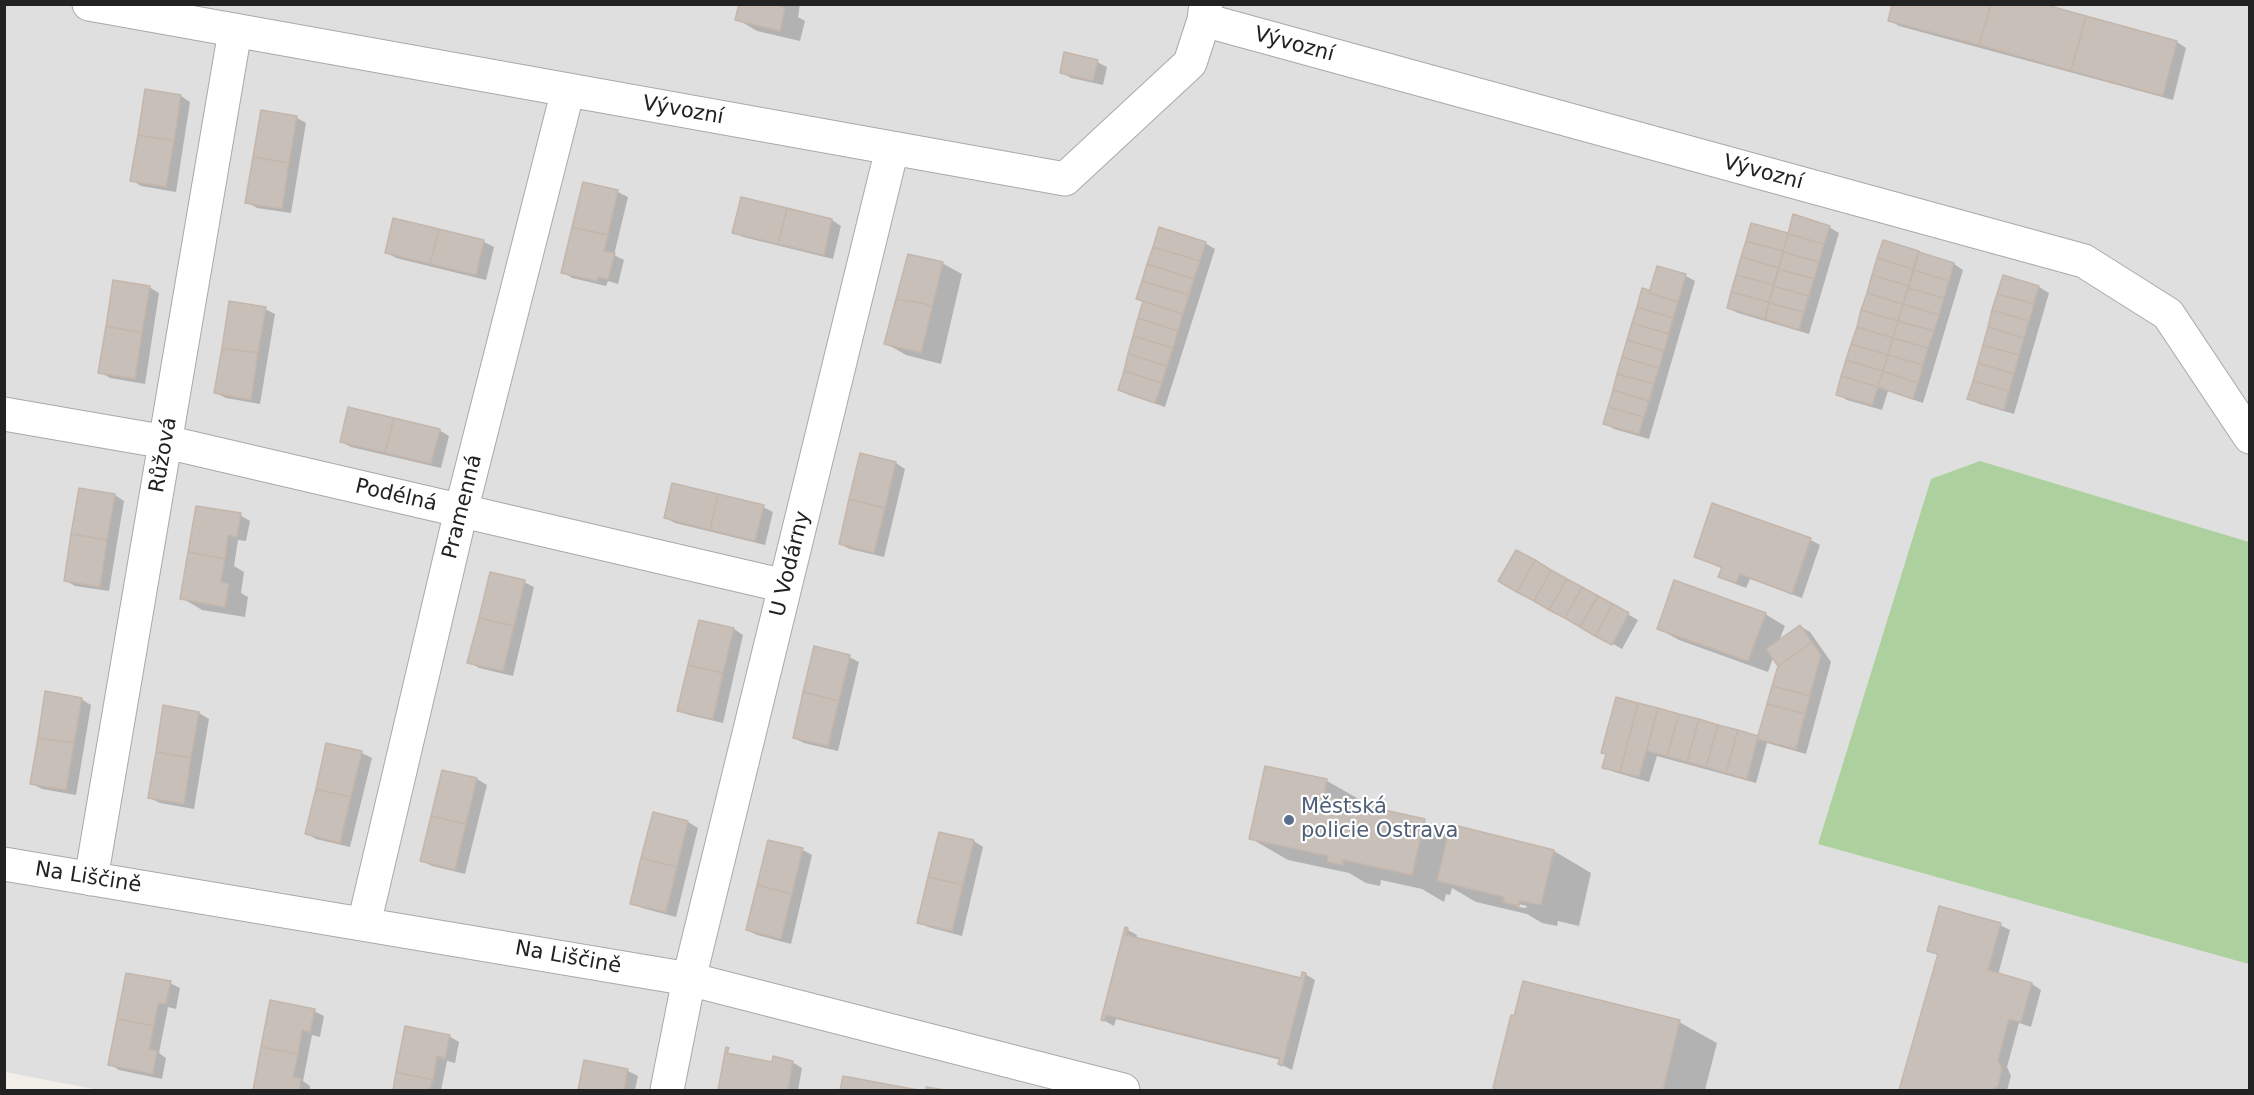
<!DOCTYPE html>
<html>
<head>
<meta charset="utf-8">
<style>
	body { margin:0 }
	#map { position:relative; width:2254px; height:1095px; overflow:hidden; background:#f2efe9; font-family:"DejaVu Sans",sans-serif }
	canvas { display:block }
	.frame { position:absolute; inset:0; border:6px solid #222; pointer-events:none }
</style>
</head>
<body>
<div id="map">
<canvas width="2254" height="1095"></canvas>
<div class="frame"></div>
</div>
<script>
const ctx = document.querySelector('canvas').getContext('2d');
ctx.lineJoin = 'round';
function paint(path, color) {
  ctx.fillStyle = color;
  ctx.fill(path, 'evenodd');
}
function toPath(rows) {
  const path = new Path2D();
  for (const r of rows) {
    path.moveTo(r[0], r[1]);
    for (let i = 2; i < r.length; i += 2) path.lineTo(r[i], r[i + 1]);
  }
  return path;
}
function stroke(path, color, width, dash) {
  ctx.strokeStyle = color;
  ctx.lineWidth = width;
  ctx.lineCap = dash ? 'butt' : 'round';
  ctx.setLineDash(dash || []);
  ctx.stroke(path);
}
function label(font, color, halo, rows, align = 'center') {
  ctx.font = font + ' "DejaVu Sans",sans-serif';
  ctx.lineWidth = 4.5;
  ctx.setLineDash([]);
  ctx.textBaseline = 'middle';
  ctx.strokeStyle = halo;
  ctx.fillStyle = color;
  for (const [text, x, y, turn = 0] of rows) {
    ctx.save();
    ctx.translate(x, y);
    ctx.rotate((+turn || 0) * Math.PI / 180);
    ctx.textAlign = isNaN(turn) ? turn : align;
    if (halo) ctx.strokeText(text, 0, 0);
    ctx.fillText(text, 0, 0);
    ctx.restore();
  }
}
paint(toPath([
	[4,5,2249,5,2249,1090,99,1090,5,1072]
]), '#e0dfdf');
paint(toPath([
	[1980,461,2249,542,2249,964,1818,844,1931,479]
]), '#add19e');
paint(toPath([
	[741,4,800,4,798,17,805,21,800,41,757,31,737,19],
	[2039,4,2177,42,2186,48,2173,100,1899,26,1889,20],
	[1097,62,1107,67,1103,85,1071,78,1061,72],
	[181,96,190,102,176,192,141,186,132,180],
	[297,118,306,123,291,213,257,208,247,202],
	[584,183,618,192,628,197,614,255,624,260,618,284,608,281,606,286,572,278,563,272],
	[394,220,484,242,494,247,486,280,396,258,386,252],
	[832,220,841,226,833,259,743,237,734,232],
	[1752,225,1789,235,1829,227,1839,233,1809,334,1738,313,1728,308],
	[1884,242,1954,264,1963,270,1923,403,1888,391,1882,410,1847,400,1838,394],
	[1205,243,1215,249,1165,407,1129,395,1120,390,1144,302,1138,299],
	[942,263,962,274,941,364,906,355,885,343],
	[1658,267,1686,276,1695,281,1649,439,1614,429,1605,423,1643,290,1650,292],
	[2004,277,2039,287,2049,293,2014,414,1979,404,1969,398],
	[149,287,159,293,145,384,110,378,100,372],
	[265,309,275,314,260,404,226,398,216,393],
	[439,430,449,436,441,468,351,447,341,442],
	[896,463,905,469,884,557,850,549,840,544],
	[115,495,124,501,109,591,75,586,65,580],
	[1713,505,1811,540,1820,545,1802,598,1750,579,1746,588,1730,582,1720,577,1723,569,1696,557],
	[763,507,773,512,765,545,675,523,666,518],
	[240,515,250,521,246,541,238,540,234,566,244,572,241,593,248,597,245,617,202,610,182,598],
	[1516,552,1638,620,1622,649,1500,581],
	[524,582,534,587,513,676,479,668,469,662],
	[1765,614,1785,626,1779,641,1800,626,1810,632,1831,662,1806,754,1767,743,1756,783,1657,756,1649,782,1614,772,1604,767,1617,699,1757,738,1779,666,1773,658,1768,672,1679,640,1659,629],
	[700,621,734,629,743,635,723,723,689,715,679,710],
	[849,657,859,662,838,751,804,743,794,738],
	[81,699,91,705,76,795,42,789,32,784],
	[164,707,199,713,209,719,194,809,160,803,150,798],
	[327,745,362,753,372,758,350,847,316,839,306,833],
	[1266,767,1327,781,1364,802,1364,807,1372,809,1375,804,1393,814,1423,821,1450,836,1452,830,1446,826,1501,837,1554,851,1591,873,1579,926,1558,921,1557,926,1542,923,1527,914,1476,902,1452,888,1450,895,1446,894,1444,902,1422,889,1381,880,1380,886,1366,883,1349,873,1288,860,1250,838],
	[1514,903,1527,906,1526,908,1518,907],
	[443,771,477,779,487,785,465,874,432,866,422,861],
	[654,814,688,822,698,828,676,917,642,908,632,903],
	[940,833,974,841,983,847,962,936,928,927,919,922],
	[769,842,803,850,812,855,791,944,757,935,747,930],
	[2000,925,2010,930,1998,975,2032,984,2041,990,2031,1027,2019,1023,2007,1067,2011,1076,2007,1090,1900,1090,1939,956,1929,950],
	[1126,929,1137,935,1136,939,1302,980,1305,974,1315,980,1292,1070,1280,1064,1281,1060,1116,1019,1114,1026,1103,1020],
	[170,983,180,988,176,1009,168,1007,159,1053,166,1058,162,1079,119,1070,110,1064],
	[271,1002,314,1011,324,1016,320,1037,312,1035,303,1081,310,1086,310,1090,254,1090],
	[1679,1022,1717,1043,1705,1090,1496,1090,1497,1088],
	[407,1028,449,1036,459,1042,455,1063,447,1061,441,1090,394,1090],
	[726,1055,773,1064,792,1062,802,1068,798,1090,720,1090],
	[585,1062,628,1071,638,1076,635,1090,580,1090],
	[844,1078,910,1090,841,1090]
]), '#0003');
const building = toPath([
	[739,4,778,4,785,8,780,31,735,20,739,4],
	[1892,4,1991,4,1979,45,1888,21,1892,4],
	[1991,4,2043,4,2086,16,2071,71,1979,45,1991,4],
	[2086,16,2177,41,2163,96,2071,71,2086,16],
	[1064,52,1098,60,1093,81,1060,73,1064,52],
	[145,89,181,95,174,141,138,135,145,89],
	[261,110,297,116,289,163,253,157,261,110],
	[138,135,174,141,166,187,130,181,138,135],
	[253,157,289,163,282,209,245,203,253,157],
	[583,182,618,190,608,235,572,227,583,182],
	[741,197,787,208,778,244,732,233,741,197],
	[787,208,832,219,824,255,778,244,787,208],
	[1793,214,1830,226,1824,244,1788,234,1793,214],
	[393,218,439,229,430,264,385,253,393,218],
	[1751,223,1788,233,1783,251,1746,241,1751,223],
	[572,227,608,235,604,251,615,253,608,279,598,277,597,281,561,273,572,227],
	[1159,227,1206,242,1200,261,1153,247,1159,227],
	[439,229,484,240,476,275,430,264,439,229],
	[1788,234,1824,244,1819,262,1783,252,1788,234],
	[1883,240,1919,251,1913,269,1877,258,1883,240],
	[1746,241,1783,251,1779,268,1741,257,1746,241],
	[1153,247,1200,261,1194,279,1147,264,1153,247],
	[1783,252,1819,262,1814,279,1778,269,1783,252],
	[1919,252,1954,263,1949,281,1914,270,1919,252],
	[908,254,943,262,932,308,926,304,896,299,908,254],
	[1741,257,1779,268,1774,285,1736,275,1741,257],
	[1877,258,1913,269,1909,286,1872,275,1877,258],
	[1147,264,1194,279,1189,295,1142,281,1147,264],
	[1657,266,1686,274,1678,302,1649,293,1657,266],
	[1778,269,1814,279,1809,296,1773,286,1778,269],
	[1914,270,1949,281,1944,298,1908,288,1914,270],
	[1736,275,1774,285,1769,302,1731,292,1736,275],
	[1872,275,1909,286,1903,304,1867,293,1872,275],
	[2003,275,2039,286,2034,304,1997,294,2003,275],
	[113,280,150,286,142,333,106,326,113,280],
	[1142,281,1189,295,1183,314,1136,299,1142,281],
	[1773,286,1809,296,1804,312,1769,303,1773,286],
	[1642,288,1649,290,1649,293,1678,302,1673,318,1637,307,1642,288],
	[1908,288,1944,298,1939,315,1903,304,1908,288],
	[1731,292,1769,302,1765,319,1727,308,1731,292],
	[1867,293,1903,304,1898,321,1861,310,1867,293],
	[1997,294,2034,304,2029,321,1992,310,1997,294],
	[896,299,926,304,932,308,921,353,884,344,896,299],
	[229,301,266,307,258,353,222,348,229,301],
	[1143,301,1183,314,1178,331,1138,318,1143,301],
	[1769,303,1804,312,1799,330,1765,319,1769,303],
	[1903,304,1939,315,1934,331,1898,321,1903,304],
	[1637,307,1673,318,1669,334,1632,323,1637,307],
	[1861,310,1898,321,1893,338,1857,327,1861,310],
	[1992,310,2029,321,2024,338,1988,327,1992,310],
	[1138,318,1178,331,1173,348,1133,336,1138,318],
	[1898,321,1934,331,1928,348,1893,338,1898,321],
	[1632,323,1669,334,1664,351,1627,340,1632,323],
	[106,326,142,333,135,379,98,373,106,326],
	[1857,327,1893,338,1888,355,1851,344,1857,327],
	[1988,327,2024,338,2019,355,1983,345,1988,327],
	[1133,336,1173,348,1167,366,1128,354,1133,336],
	[1893,338,1928,348,1923,365,1888,355,1893,338],
	[1627,340,1664,351,1659,368,1622,357,1627,340],
	[1851,344,1888,355,1883,371,1846,360,1851,344],
	[1983,345,2019,355,2014,374,1978,363,1983,345],
	[222,348,258,353,251,400,214,393,222,348],
	[1128,354,1167,366,1162,383,1124,371,1128,354],
	[1888,355,1923,365,1918,383,1883,371,1888,355],
	[1622,357,1659,368,1654,384,1617,374,1622,357],
	[1846,360,1883,371,1878,387,1841,376,1846,360],
	[1978,363,2014,374,2009,391,1973,381,1978,363],
	[1124,371,1162,383,1155,403,1118,390,1124,371],
	[1883,371,1918,383,1913,399,1878,387,1883,371],
	[1617,374,1654,384,1649,401,1613,390,1617,374],
	[1841,376,1878,387,1872,405,1836,395,1841,376],
	[1973,381,2009,391,2004,410,1967,399,1973,381],
	[1613,390,1649,401,1644,417,1608,407,1613,390],
	[348,407,394,418,385,453,340,442,348,407],
	[1608,407,1644,417,1639,434,1603,424,1608,407],
	[394,418,440,429,431,464,385,453,394,418],
	[860,453,896,462,885,508,849,499,860,453],
	[672,483,718,494,710,530,664,518,672,483],
	[79,488,115,494,107,540,71,534,79,488],
	[718,494,764,505,755,541,710,530,718,494],
	[849,499,885,508,874,553,839,544,849,499],
	[1712,503,1811,538,1792,594,1740,574,1736,583,1718,577,1722,567,1694,557,1712,503],
	[196,506,241,513,237,537,228,535,225,559,188,552,196,506],
	[71,534,107,540,100,587,64,581,71,534],
	[1516,550,1535,560,1517,592,1498,581,1516,550],
	[188,552,225,559,221,582,229,584,225,607,180,599,188,552],
	[1535,560,1551,570,1534,601,1517,592,1535,560],
	[1551,570,1567,579,1549,610,1534,601,1551,570],
	[490,572,525,580,514,626,479,618,490,572],
	[1567,579,1582,587,1565,618,1549,610,1567,579],
	[1674,580,1766,613,1748,661,1657,629,1674,580],
	[1582,587,1598,596,1580,627,1565,618,1582,587],
	[1598,596,1613,604,1595,636,1580,627,1598,596],
	[1613,604,1629,613,1612,645,1595,636,1613,604],
	[479,618,514,626,503,671,467,663,479,618],
	[699,620,734,628,723,673,688,665,699,620],
	[1800,625,1812,642,1778,666,1766,649,1800,625],
	[1812,642,1821,655,1810,696,1772,686,1778,666,1812,642],
	[814,646,850,655,839,701,803,692,814,646],
	[688,665,723,673,713,719,677,711,688,665],
	[1772,686,1810,696,1805,714,1767,704,1772,686],
	[45,691,82,698,74,743,38,738,45,691],
	[803,692,839,701,828,746,793,738,803,692],
	[1616,697,1638,703,1620,772,1602,768,1606,754,1601,753,1616,697],
	[1638,703,1658,708,1639,777,1620,772,1638,703],
	[1767,704,1805,714,1796,749,1757,739,1767,704],
	[163,705,199,712,191,758,156,752,163,705],
	[1658,708,1679,714,1667,756,1647,751,1658,708],
	[1679,714,1699,719,1687,762,1667,756,1679,714],
	[1699,719,1718,725,1706,767,1687,762,1699,719],
	[1718,725,1738,730,1726,773,1706,767,1718,725],
	[1738,730,1758,736,1747,779,1726,773,1738,730],
	[38,738,74,743,66,790,30,784,38,738],
	[326,743,362,751,351,797,316,789,326,743],
	[156,752,191,758,184,804,148,798,156,752],
	[1265,766,1327,779,1324,796,1326,797,1425,819,1412,875,1343,860,1343,865,1327,862,1328,856,1249,839,1265,766],
	[442,770,477,778,466,824,431,816,442,770],
	[316,789,351,797,340,843,305,834,316,789],
	[653,812,688,821,677,867,641,858,653,812],
	[431,816,466,824,455,870,420,861,431,816],
	[1454,825,1554,850,1541,905,1520,901,1519,906,1503,902,1504,897,1437,881,1450,826,1454,825],
	[939,832,974,840,963,885,928,877,939,832],
	[768,840,803,848,792,894,757,885,768,840],
	[641,858,677,867,666,912,630,904,641,858],
	[928,877,963,885,952,931,917,923,928,877],
	[757,885,792,894,781,939,746,930,757,885],
	[1939,906,2001,923,1988,970,2032,983,2021,1022,2009,1019,1998,1060,2002,1069,1998,1086,1992,1090,1899,1090,1938,954,1927,951,1939,906],
	[1125,927,1128,928,1126,935,1301,978,1302,972,1306,973,1282,1066,1278,1064,1280,1058,1106,1015,1104,1021,1101,1020,1125,927],
	[126,973,171,981,166,1004,158,1003,154,1026,117,1019,126,973],
	[1523,981,1680,1020,1663,1090,1494,1090,1495,1088,1493,1088,1511,1015,1514,1016,1523,981],
	[270,1000,315,1009,310,1032,302,1030,298,1054,261,1047,270,1000],
	[117,1019,154,1026,149,1049,157,1051,153,1074,108,1065,117,1019],
	[405,1026,450,1035,445,1058,437,1056,433,1080,396,1072,405,1026],
	[261,1047,298,1054,293,1077,301,1079,299,1090,253,1090,261,1047],
	[726,1047,729,1048,727,1053,772,1062,773,1056,793,1061,788,1089,793,1090,718,1090,726,1047],
	[584,1060,628,1069,624,1090,578,1090,584,1060],
	[396,1072,433,1080,430,1090,393,1090,396,1072],
	[843,1076,918,1090,840,1090,843,1076],
	[926,1087,945,1090,926,1090,926,1087]
]);
paint(building, '#c7bfb8');
stroke(building, '#c4b6ab', 1.5);
const street = toPath([
	[89,4,1065,179,1190,63,1204,20,1206,4],
	[1204,20,2084,261,2168,314,2250,437],
	[4,414,166,442,785,586],
	[4,864,689,979,1123,1090],
	[91,879,235,31],
	[364,924,461,511,568,90],
	[667,1090,689,979,892,149]
]);
stroke(street, '#a9a9a9', 35);
stroke(street, '#fff', 33);
for (const [x, y, r, color] of [
	[1289,820,6,"#5c6f8a"]
]) {
  const dot = new Path2D();
  dot.arc(x, y, r, 0, 2 * Math.PI);
  ctx.fillStyle = color;
  ctx.fill(dot);
  stroke(dot, '#fff', 2);
}
label('21px', '#222', '#fff', [
	["Vývozní",1294,45,15],
	["Vývozní",683,111,10],
	["Vývozní",1763,173,15],
	["Růžová",164,455,-80],
	["Podélná",396,496,13],
	["Pramenná",463,507,-76],
	["U Vodárny",791,564,-76],
	["Na Liščině",88,878,9],
	["Na Liščině",568,958,10]
]);
label('21px', '#4e5e75', '#fff', [
	["Městská",1301,808],
	["policie Ostrava",1301,832]
], 'left');
</script>
</body>
</html>
